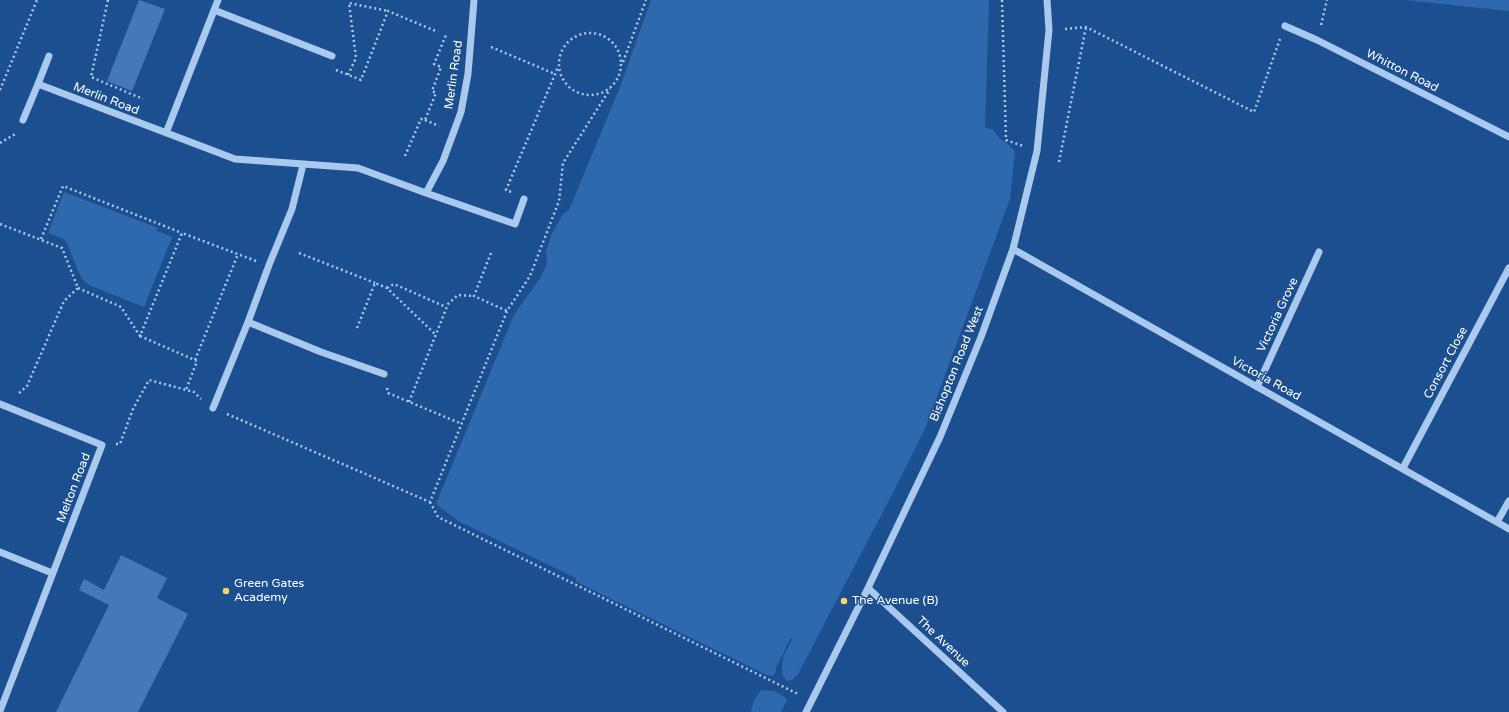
<!DOCTYPE html>
<html>
<head>
<meta charset="utf-8">
<style>
	body { margin:0 }
	canvas { display:block; background:#1b4f8f }
</style>
</head>
<body>
<canvas width="1509" height="712"></canvas>
<script>
const ctx = document.querySelector('canvas').getContext('2d');
ctx.lineJoin = 'round';
function paint(path, color) {
  ctx.fillStyle = color;
  ctx.fill(path, 'evenodd');
}
function toPath(rows) {
  const path = new Path2D();
  for (const r of rows) {
    if (r.length === 3) {
      path.moveTo(r[0] + r[2], r[1]);
      path.arc(r[0], r[1], r[2], 0, 2 * Math.PI);
      continue;
    }
    path.moveTo(r[0], r[1]);
    for (let i = 2; i < r.length; i += 2) path.lineTo(r[i], r[i + 1]);
  }
  return path;
}
function stroke(path, color, width, dash) {
  ctx.strokeStyle = color;
  ctx.lineWidth = width;
  ctx.lineCap = dash ? 'butt' : 'round';
  ctx.setLineDash(dash || []);
  ctx.stroke(path);
}
function label(font, color, halo, rows, align = 'center') {
  ctx.font = font + ' "Varela Round",sans-serif';
  ctx.lineWidth = 3;
  ctx.setLineDash([]);
  ctx.textBaseline = 'middle';
  ctx.strokeStyle = halo;
  ctx.fillStyle = color;
  for (const [text, x, y, turn = 0] of rows) {
    ctx.save();
    ctx.translate(x, y);
    ctx.rotate((+turn || 0) * Math.PI / 180);
    ctx.textAlign = isNaN(turn) ? turn : align;
    if (halo) ctx.strokeText(text, 0, 0);
    ctx.fillText(text, 0, 0);
    ctx.restore();
  }
}
paint(toPath([
	[651,0,989,0,985,128,993,129,999,138,1009,145,1015,152,1010,199,925,429,897,485,798,674,792,680,787,681,782,674,782,667,783,657,792,640,791,637,776,668,776,672,773,676,767,675,583,585,576,581,576,578,458,521,436,504,514,315,540,278,547,264,546,251,552,233,563,214,569,210,620,87],
	[1405,0,1509,0,1509,11],
	[64,192,158,228,157,231,172,237,144,307,89,285,83,280,77,269,67,243,64,239,48,233],
	[761,690,774,691,783,696,787,700,781,712,751,712,754,700]
]), '#2e69ad');
paint(toPath([
	[139,0,165,9,132,91,107,81],
	[121,555,167,578,157,598,188,614,138,712,56,712,109,605,79,590,84,579,104,590]
]), '#4478b7');
stroke(toPath([
	[108,0,91,77,143,99],
	[1002,0,1006,140,1023,146],
	[1321,25,1327,0],
	[1065,29,1086,27,1254,112,1280,39],
	[590,64,31],
	[491,47,555,74],
	[623,62,646,0],
	[336,70,361,80,388,11,438,32],
	[348,75,356,58,349,3,388,11],
	[0,90,37,0],
	[425,120,439,126],
	[0,143,17,133],
	[405,156,421,119,425,120,436,93,432,91,441,67,434,64,446,35],
	[1059,162,1086,27],
	[511,192,506,190,558,67],
	[0,224,62,248,78,288,64,301,27,386,17,395],
	[41,239,63,186,182,233],
	[299,253,375,283],
	[491,253,474,296,507,311],
	[78,288,121,307,140,336,182,233,256,261],
	[387,288,394,284,446,307],
	[357,328,375,283,387,288,436,335],
	[140,336,197,361,186,390],
	[195,360,238,254],
	[387,388,388,393,462,424],
	[409,402,448,304,458,295,474,296],
	[227,414,430,502,507,311,530,276,559,201,563,163,610,89],
	[116,444,120,444,133,409,149,380,194,392,201,399],
	[430,502,438,517,798,694]
]), '#a9c9ee', 2.5, [2, 3]);
stroke(toPath([
	[214,10,332,56],
	[1285,26,1317,40,1509,137],
	[38,84,49,56],
	[23,120,38,84,235,159,358,168,426,193,443,161,461,112,468,74,474,0],
	[166,133,218,0],
	[426,193,515,224,524,199],
	[1013,249,1509,529],
	[248,322,321,352,384,374],
	[1257,387,1319,252],
	[0,404,102,445,0,711],
	[213,408,248,322,269,265,292,209,303,165],
	[1403,468,1509,268],
	[1497,522,1509,501],
	[0,552,52,573],
	[868,588,1003,712],
	[806,712,868,588,940,437,981,337,1013,249,1037,151,1049,30,1047,0]
]), '#a9c9ee', 7);
for (const [x, y, r, color] of [
	[226,591,4,"#ffd166"],
	[844,601,4,"#ffd166"]
]) {
  const dot = new Path2D();
  dot.arc(x, y, r, 0, 2 * Math.PI);
  ctx.fillStyle = color;
  ctx.fill(dot);
  stroke(dot, '#1b4f8f', 1.5);
}
label('12px', '#fff', '#1b4f8f', [
	["Whitton Road",1402,71,27],
	["Merlin Road",454,75,-82],
	["Merlin Road",106,99,21],
	["Victoria Grove",1278,315,-65],
	["Consort Close",1446,363,-62],
	["Bishopton Road West",957,364,-68],
	["Victoria Road",1266,379,29],
	["Melton Road",74,488,-69],
	["The Avenue",943,642,43]
]);
label('12px', '#fff', '#1b4f8f', [
	["Green Gates",234,584],
	["Academy",234,598],
	["The Avenue (B)",852,601]
], 'left');
</script>
</body>
</html>
